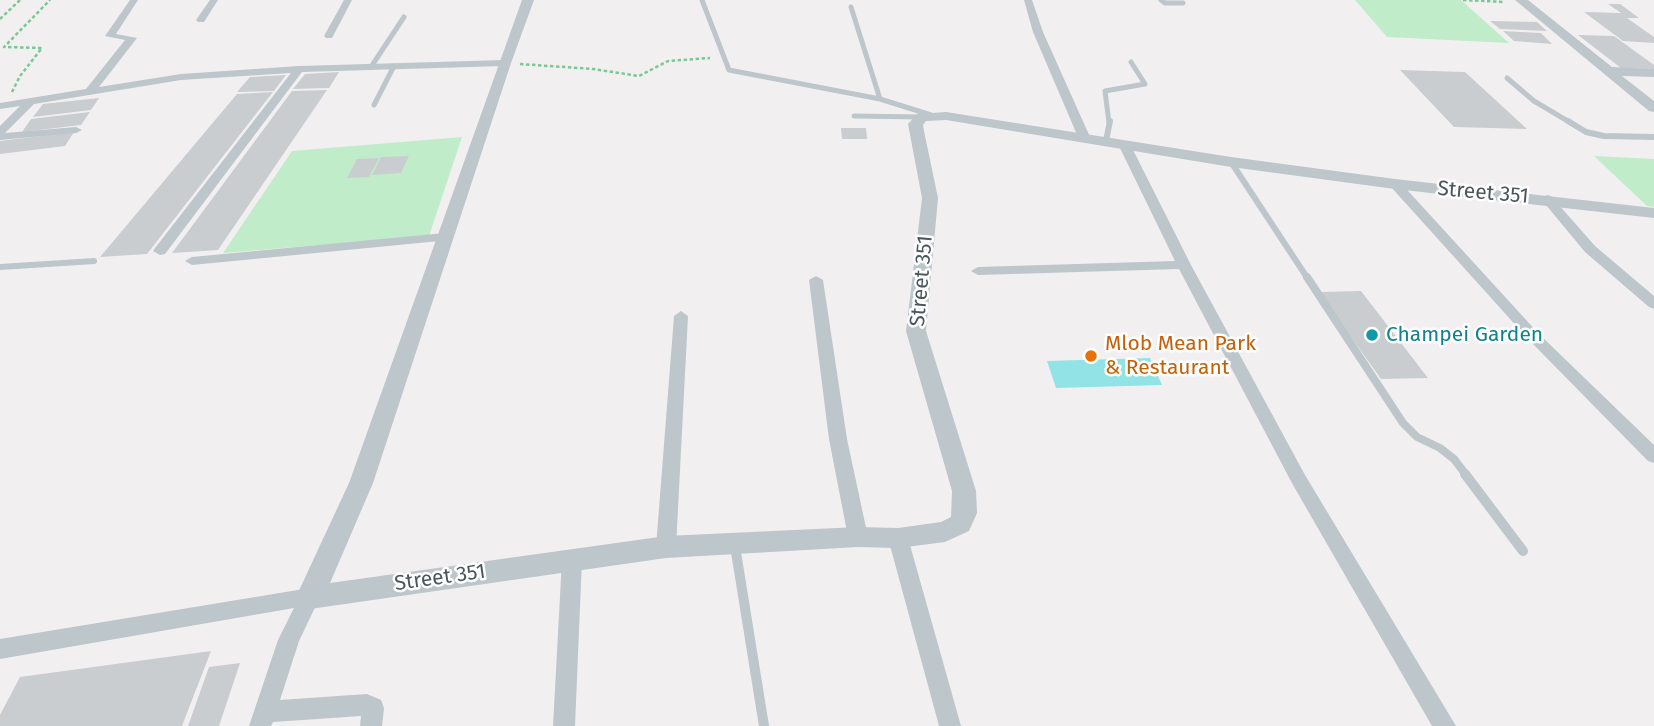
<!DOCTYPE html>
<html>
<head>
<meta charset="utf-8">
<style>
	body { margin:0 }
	canvas { display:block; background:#f2eff0 }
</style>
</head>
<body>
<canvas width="1654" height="726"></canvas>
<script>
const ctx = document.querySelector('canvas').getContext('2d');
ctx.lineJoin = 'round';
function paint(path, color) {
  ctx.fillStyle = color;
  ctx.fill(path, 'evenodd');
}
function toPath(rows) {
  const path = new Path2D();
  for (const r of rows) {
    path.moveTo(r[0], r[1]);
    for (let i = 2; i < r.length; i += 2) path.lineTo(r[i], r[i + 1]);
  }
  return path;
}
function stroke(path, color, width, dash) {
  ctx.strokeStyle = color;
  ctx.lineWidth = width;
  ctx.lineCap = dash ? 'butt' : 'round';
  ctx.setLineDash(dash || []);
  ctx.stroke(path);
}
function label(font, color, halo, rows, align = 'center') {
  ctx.font = font + ' "Fira Sans",sans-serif';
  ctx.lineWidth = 5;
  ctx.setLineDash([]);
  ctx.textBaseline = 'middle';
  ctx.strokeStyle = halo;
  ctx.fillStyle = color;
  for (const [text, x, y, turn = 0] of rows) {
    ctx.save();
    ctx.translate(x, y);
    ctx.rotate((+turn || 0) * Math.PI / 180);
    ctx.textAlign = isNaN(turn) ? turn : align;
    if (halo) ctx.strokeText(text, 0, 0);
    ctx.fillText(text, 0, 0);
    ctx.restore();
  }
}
paint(toPath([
	[1355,0,1461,0,1509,43,1387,37],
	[462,137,429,236,223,253,292,151],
	[1594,156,1654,159,1654,207,1647,206]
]), '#c1ecca');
paint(toPath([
	[1150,358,1162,385,1056,388,1047,361]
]), '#91e3e6');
paint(toPath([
	[1608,4,1620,4,1639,18,1627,18,1654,37,1654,43,1623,41,1584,12,1621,13],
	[1490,21,1537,22,1547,31,1500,29],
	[1503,31,1541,33,1552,44,1514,41],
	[1578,35,1614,36,1654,65,1654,69,1621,68],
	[1400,70,1465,72,1527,129,1454,127],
	[339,72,329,88,293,89,305,74],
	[286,75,274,91,237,92,250,77],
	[327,90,218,250,172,253,292,91],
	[273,92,147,254,100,257,237,94],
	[99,98,91,110,33,117,43,104],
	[90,112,81,125,22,132,31,119],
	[841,128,866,128,867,139,842,139],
	[74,132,65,146,0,154,0,141],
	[409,156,401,173,372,175,381,157],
	[379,158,369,177,347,178,357,159],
	[1361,291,1428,378,1381,379,1319,292],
	[211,651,182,726,0,726,0,715,20,677],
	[240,663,219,726,188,726,209,667]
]), '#c9cdd0');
stroke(toPath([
	[1463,0,1505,2],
	[0,19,20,0],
	[520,64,593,69,639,76,668,61,710,58],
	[12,92,20,76,42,48,4,47,50,0]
]), '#7bc795', 2.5, [3.5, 2.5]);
stroke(toPath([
	[702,0,729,70,880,99,931,115],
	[1161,0,1165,3,1183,3],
	[851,7,880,99],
	[371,67,404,17],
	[1507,78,1534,101,1571,123],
	[374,105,394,66],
	[854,116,922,117],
	[1109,123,1105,91,1145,84,1131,62]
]), '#bcc6cb', 5);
stroke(toPath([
	[1568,121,1586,132,1604,136,1654,137],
	[1106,141,1110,121],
	[1231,162,1308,279],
	[0,267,94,261]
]), '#bcc6cb', 6);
stroke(toPath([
	[1307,277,1403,423,1417,437,1440,448,1454,459,1467,476]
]), '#bcc6cb', 8);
stroke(toPath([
	[1465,474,1523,551],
	[735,546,764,726]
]), '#bcc6cb', 10);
paint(toPath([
	[130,0,138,0,116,34,137,38,99,87,181,74,299,66,504,60,509,63,504,66,302,72,165,254,160,255,153,251,155,248,291,73,181,80,34,104,5,133,76,127,82,130,76,133,0,140,0,126,20,106,0,109,0,103,86,89,125,40,105,36,130,0],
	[210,0,218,0,204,22,198,22,196,20,210,0],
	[344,0,352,0,332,38,326,38,324,36,344,0],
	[1024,0,1032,0,1043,32,1090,137,1088,139,1078,137,1033,32,1024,0],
	[1124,141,1130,144,1191,265,1305,475,1456,726,1432,726,1293,485,1179,269,978,275,971,271,978,267,1175,261,1118,144,1124,141],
	[1395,180,1399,181,1539,334,1654,445,1654,463,1648,461,1529,340,1391,187,1391,181,1395,180],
	[1547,195,1551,196,1595,246,1654,296,1654,309,1649,307,1585,252,1541,199,1547,195],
	[445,233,450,234,450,240,192,265,185,261,192,257,445,233],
	[816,276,823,280,847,439,868,537,865,542,858,545,851,542,848,537,829,439,809,280,816,276],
	[681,311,688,316,676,547,673,553,666,555,659,553,656,547,674,316,681,311],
	[898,530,905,533,908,538,961,726,939,726,888,538,891,533,898,530],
	[572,551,579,553,582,559,575,726,553,726,562,559,565,553,572,551],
	[310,588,317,591,320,597,299,641,280,700,367,694,381,700,384,708,382,726,360,726,361,716,273,722,271,726,249,726,278,640,294,608,0,659,0,639,310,588]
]), '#bcc6cb');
paint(toPath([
	[522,0,534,0,511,63,373,483,330,583,666,536,858,527,898,528,941,522,951,517,952,491,906,331,922,198,908,124,917,114,946,112,1231,157,1395,179,1654,208,1654,218,1395,189,1231,167,946,120,926,121,923,125,924,131,938,198,926,331,976,491,977,513,969,531,945,542,898,548,858,547,666,558,310,609,300,605,296,597,349,483,522,0],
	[1515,0,1528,0,1612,67,1654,69,1654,77,1622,76,1654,101,1654,112,1649,111,1515,0]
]), '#bcc6cb');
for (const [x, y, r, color] of [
	[1372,335,7,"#0f9aa8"],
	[1091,356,7,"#e8710a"]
]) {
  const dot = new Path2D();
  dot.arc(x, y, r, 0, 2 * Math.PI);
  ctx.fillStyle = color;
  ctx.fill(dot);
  stroke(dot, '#fff', 2.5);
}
label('21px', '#49565b', '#fff', [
	["Street 351",1483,193,5],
	["Street 351",922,281,-85],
	["Street 351",440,578,-8]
]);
label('21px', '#0d838f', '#fff', [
	["Champei Garden",1386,335]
], 'left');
label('21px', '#c56008', '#fff', [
	["Mlob Mean Park",1105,344],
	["& Restaurant",1105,368]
], 'left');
</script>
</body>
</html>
